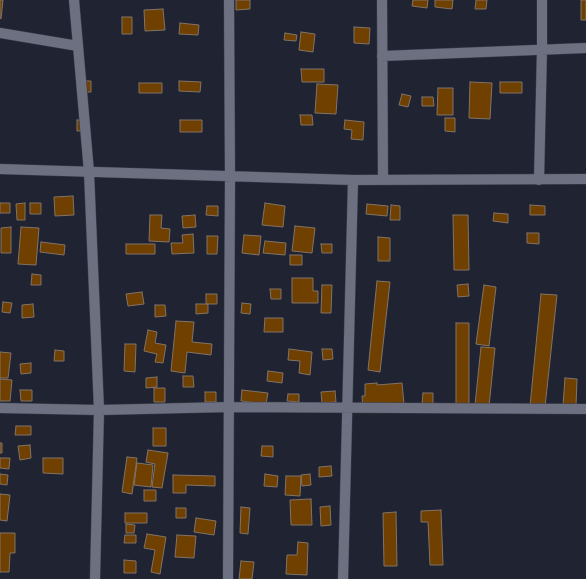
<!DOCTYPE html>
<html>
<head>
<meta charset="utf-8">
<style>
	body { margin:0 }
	canvas { display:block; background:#202331 }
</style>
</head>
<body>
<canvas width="586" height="579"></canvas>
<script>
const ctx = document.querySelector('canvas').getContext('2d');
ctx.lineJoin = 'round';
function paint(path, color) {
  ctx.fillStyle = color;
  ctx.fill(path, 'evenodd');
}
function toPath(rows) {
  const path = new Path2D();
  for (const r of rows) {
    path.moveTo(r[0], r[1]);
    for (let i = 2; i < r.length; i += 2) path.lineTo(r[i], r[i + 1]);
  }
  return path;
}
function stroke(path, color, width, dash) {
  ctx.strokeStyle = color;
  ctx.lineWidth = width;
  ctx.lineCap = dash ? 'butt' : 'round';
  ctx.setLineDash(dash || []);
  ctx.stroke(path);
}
const building = toPath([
	[0,0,3,0,1,19,0,18,0,0],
	[236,0,250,0,250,9,236,10,236,0],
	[413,0,428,0,427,8,412,6,413,0],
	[435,0,453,0,452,9,435,7,435,0],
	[476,0,487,0,486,9,475,9,476,0],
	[581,0,586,0,586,20,581,20,581,0],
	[163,9,165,30,145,31,144,10,163,9],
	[122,17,132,17,132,34,122,34,122,17],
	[180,23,199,25,198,35,179,34,180,23],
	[354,27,370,28,369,44,354,43,354,27],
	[301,32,315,34,313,52,299,50,301,32],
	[285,33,297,35,296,41,284,40,285,33],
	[301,69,324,69,324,82,302,82,301,69],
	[81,81,91,81,91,92,81,92,81,81],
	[179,81,201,82,200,92,179,91,179,81],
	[470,82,492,83,490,119,469,118,470,82],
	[500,82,522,82,522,93,500,93,500,82],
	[139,83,162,83,162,93,139,93,139,83],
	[317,84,338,85,336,114,315,113,317,84],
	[438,88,453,88,453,115,437,115,438,88],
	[402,94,411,96,408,107,399,105,402,94],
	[422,97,433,97,434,106,422,106,422,97],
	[300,115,312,115,313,125,301,125,300,115],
	[445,118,455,118,455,132,445,131,445,118],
	[77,120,87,120,87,131,77,131,77,120],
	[180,120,202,120,202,132,180,132,180,120],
	[345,120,364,122,363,140,351,139,352,130,344,129,345,120],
	[73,196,74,215,55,216,54,197,73,196],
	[0,203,10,203,10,213,0,213,0,203],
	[25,203,25,220,17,220,16,204,25,203],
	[30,203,41,203,41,214,30,214,30,203],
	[265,203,285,206,283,227,262,225,265,203],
	[367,204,388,206,387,216,366,214,367,204],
	[391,205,400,206,400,220,390,220,391,205],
	[530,205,545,206,545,215,530,215,530,205],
	[207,206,218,206,218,216,206,215,207,206],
	[494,213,508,214,508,223,493,221,494,213],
	[150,215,162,215,161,228,170,229,169,242,149,241,150,215],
	[195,215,196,227,183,228,182,216,195,215],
	[453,215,468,215,469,270,454,270,453,215],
	[295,226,315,228,312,253,292,251,295,226],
	[11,227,11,253,1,253,1,228,11,227],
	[21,227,39,228,36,265,18,264,21,227],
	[527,233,539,233,539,244,527,243,527,233],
	[193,234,194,253,172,254,171,243,183,243,182,235,193,234],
	[244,235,261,236,259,255,242,253,244,235],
	[207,236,218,236,217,254,207,254,207,236],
	[378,237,390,238,390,261,378,261,378,237],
	[265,241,286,243,285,255,263,253,265,241],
	[41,242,65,245,64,255,40,252,41,242],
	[126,244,155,244,155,254,126,254,126,244],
	[321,244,332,244,332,253,322,253,321,244],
	[290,255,302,255,302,265,290,265,290,255],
	[32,274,41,275,41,285,31,285,32,274],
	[292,278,313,278,313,291,318,291,318,303,292,303,292,278],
	[377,281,390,282,380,372,368,370,377,281],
	[468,284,469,296,458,297,457,285,468,284],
	[322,285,332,285,331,313,321,313,322,285],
	[484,285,496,287,489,346,476,344,484,285],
	[270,289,281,289,281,299,271,299,270,289],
	[142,292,144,304,128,306,126,294,142,292],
	[206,294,217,294,217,304,206,304,206,294],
	[541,294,557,295,545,407,530,406,541,294],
	[3,302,12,303,10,313,2,312,3,302],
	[242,303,251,304,250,314,241,313,242,303],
	[33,304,34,317,22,318,22,305,33,304],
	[196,304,208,304,208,313,196,314,196,304],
	[155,305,165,305,166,316,155,317,155,305],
	[265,318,283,318,283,332,264,332,265,318],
	[176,321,194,322,192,342,212,344,211,355,187,352,185,373,171,371,176,321],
	[456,323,469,323,469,406,456,406,456,323],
	[148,330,157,332,155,343,166,345,163,363,155,362,157,354,144,351,148,330],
	[125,344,136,344,135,372,124,371,125,344],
	[481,347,495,348,489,406,475,405,481,347],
	[289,349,312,352,310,375,299,373,300,361,288,360,289,349],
	[322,349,332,349,333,359,323,360,322,349],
	[55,350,64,351,64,361,54,361,55,350],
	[0,352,11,353,8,378,0,378,0,352],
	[31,363,31,373,21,374,20,364,31,363],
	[268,371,283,373,282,383,267,381,268,371],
	[183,376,193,376,194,387,183,387,183,376],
	[157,377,157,387,146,388,146,378,157,377],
	[565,378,577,379,576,406,563,405,565,378],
	[0,379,12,380,10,401,0,401,0,379],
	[377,383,377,385,402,383,404,404,363,411,362,396,365,396,365,384,377,383],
	[154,388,165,388,165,402,154,402,154,388],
	[20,390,32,390,32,401,21,401,20,390],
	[242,390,268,393,266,404,241,401,242,390],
	[335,391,336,402,322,403,321,392,335,391],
	[205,392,216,392,216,402,205,402,205,392],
	[423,393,433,393,433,404,422,404,423,393],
	[288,394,299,394,299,402,287,401,288,394],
	[16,426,31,426,31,435,15,435,16,426],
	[153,428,166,428,166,446,153,446,153,428],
	[0,443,2,443,2,453,0,453,0,443],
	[30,445,31,458,20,460,18,446,30,445],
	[262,446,273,446,273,457,261,456,262,446],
	[148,450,168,453,162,488,152,487,155,464,146,462,148,450],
	[127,457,137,458,132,494,122,492,127,457],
	[0,458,10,458,9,469,0,468,0,458],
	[43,458,63,458,63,474,43,473,43,458],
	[137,463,153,465,151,487,134,485,137,463],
	[331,466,332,476,319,477,319,467,331,466],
	[0,474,8,475,7,485,0,484,0,474],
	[265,474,278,476,277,487,264,486,265,474],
	[310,474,311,485,302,486,301,475,310,474],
	[173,475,215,476,215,486,186,485,186,493,173,493,173,475],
	[286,476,301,476,300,496,285,495,286,476],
	[144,490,156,490,156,501,144,501,144,490],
	[0,494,10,495,7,521,0,520,0,494],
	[311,499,312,525,291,525,290,500,311,499],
	[330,506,331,525,321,526,320,507,330,506],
	[241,507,250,508,248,534,240,533,241,507],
	[176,508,186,508,186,518,176,518,176,508],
	[441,510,443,565,430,565,428,522,421,522,421,511,441,510],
	[396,512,397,566,384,566,383,513,396,512],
	[125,513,147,513,147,523,125,523,125,513],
	[196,518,216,521,214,535,194,532,196,518],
	[126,524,135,525,134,533,126,533,126,524],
	[0,533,15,533,15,553,10,553,9,572,0,572,0,533],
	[147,534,166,537,160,574,151,572,155,550,144,548,147,534],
	[125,535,136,535,136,543,124,543,125,535],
	[177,535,196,536,194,558,175,557,177,535],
	[298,542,308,543,307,575,286,574,287,555,297,555,298,542],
	[124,560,136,561,136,573,124,573,124,560],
	[241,561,254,562,252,579,239,579,241,561]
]);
paint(building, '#704000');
stroke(building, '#817366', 1);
const street = toPath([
	[74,0,89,172,99,410,95,579],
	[382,0,383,180],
	[0,33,78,46],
	[382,56,586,48],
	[0,169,353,180,586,179],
	[539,180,542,49,542,0],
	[0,408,99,410,229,407,586,409],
	[228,579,230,177,229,0],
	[343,579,353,180]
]);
stroke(street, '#3c3f4b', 11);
stroke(street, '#6c7080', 10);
</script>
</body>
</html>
